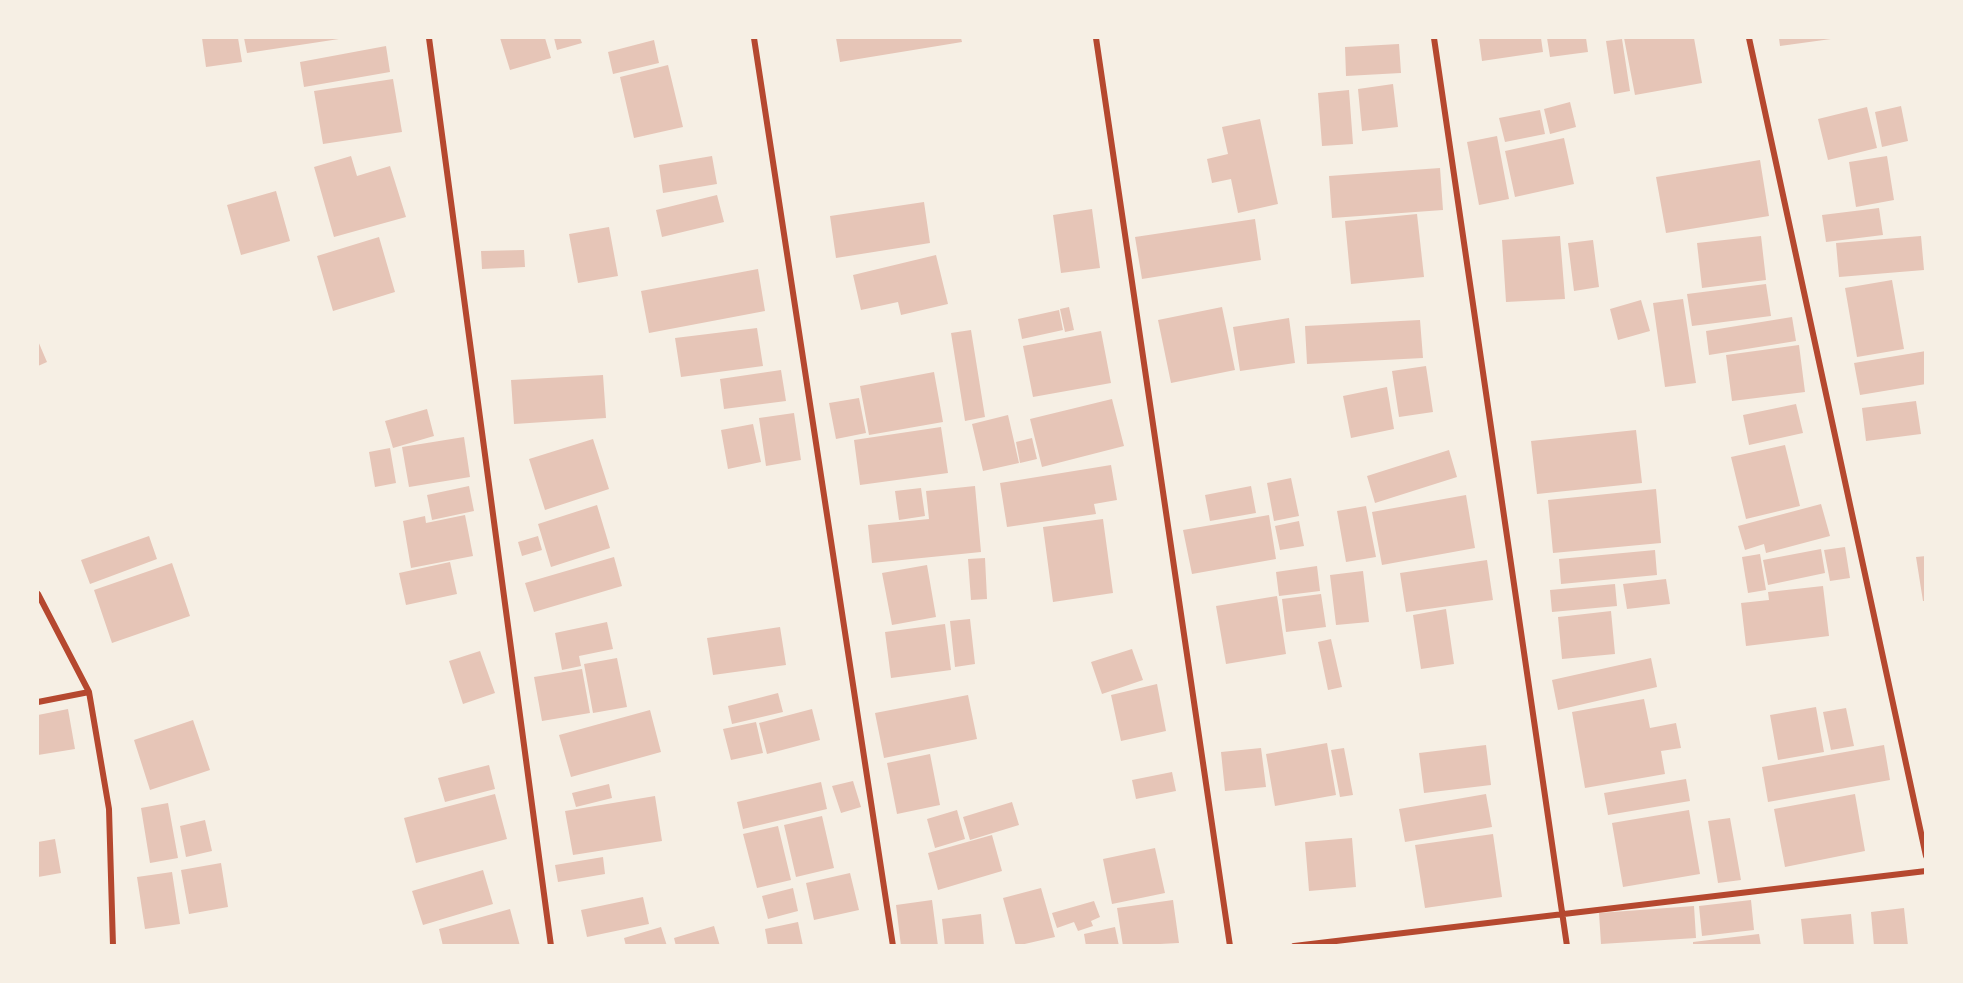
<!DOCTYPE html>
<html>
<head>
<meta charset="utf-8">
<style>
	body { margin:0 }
	#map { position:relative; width:1963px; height:983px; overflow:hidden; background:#f6efe4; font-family:Karla,sans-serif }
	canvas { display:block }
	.frame { position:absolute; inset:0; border:39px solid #f6efe4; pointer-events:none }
</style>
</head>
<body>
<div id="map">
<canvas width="1963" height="983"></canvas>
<div class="frame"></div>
</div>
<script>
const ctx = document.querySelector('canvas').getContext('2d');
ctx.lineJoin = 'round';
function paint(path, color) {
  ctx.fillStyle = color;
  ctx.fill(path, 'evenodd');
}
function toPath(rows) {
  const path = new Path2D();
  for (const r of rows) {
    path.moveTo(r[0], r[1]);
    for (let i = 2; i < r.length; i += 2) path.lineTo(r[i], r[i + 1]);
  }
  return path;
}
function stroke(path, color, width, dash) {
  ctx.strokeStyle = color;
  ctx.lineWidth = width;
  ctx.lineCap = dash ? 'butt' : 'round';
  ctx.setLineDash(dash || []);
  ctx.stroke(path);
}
paint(toPath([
	[202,38,238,38,242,62,206,67],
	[244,38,339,38,339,39,247,53],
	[500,38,545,38,551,58,510,70],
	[554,38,580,38,582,43,557,50],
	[836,38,961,38,962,42,840,62],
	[1479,38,1541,38,1543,52,1482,61],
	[1547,38,1586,38,1588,52,1550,57],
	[1624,38,1694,38,1702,83,1635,95],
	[1779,38,1831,38,1831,39,1780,46],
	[1622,39,1630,91,1614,94,1606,41],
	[654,40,659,63,613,74,608,52],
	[1399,44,1401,73,1346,76,1345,47],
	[386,46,390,72,304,87,300,62],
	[668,65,683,127,634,138,620,77],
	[393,79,402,132,323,144,314,91],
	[1393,84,1398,127,1362,131,1358,89],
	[1349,90,1353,144,1322,146,1318,93],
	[1570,102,1576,127,1550,134,1544,109],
	[1901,106,1908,141,1882,147,1875,112],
	[1867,107,1877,148,1828,160,1818,119],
	[1540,110,1545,134,1505,142,1499,118],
	[1260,119,1278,204,1238,213,1231,179,1212,183,1207,159,1228,154,1222,127],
	[1497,136,1509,199,1479,205,1467,142],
	[1564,138,1574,184,1515,197,1505,151],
	[351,156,357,176,390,166,406,217,334,237,314,167],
	[712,156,717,184,663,193,659,165],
	[1887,156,1894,200,1856,207,1849,162],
	[1760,160,1769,216,1666,233,1656,177],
	[1440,168,1443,210,1332,218,1329,176],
	[276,191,290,241,241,255,227,205],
	[717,195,724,222,662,237,656,210],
	[924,202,930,243,836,258,830,216],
	[1879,208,1883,235,1826,242,1822,215],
	[1092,209,1100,268,1061,273,1053,215],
	[1417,214,1424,277,1351,284,1345,221],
	[1255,219,1261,260,1142,279,1135,237],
	[609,227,618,276,578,283,569,234],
	[1560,236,1565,299,1506,302,1502,240],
	[1761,236,1766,280,1702,288,1697,243],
	[1921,236,1924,270,1839,277,1836,243],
	[379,237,395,292,333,311,317,256],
	[1593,240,1599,287,1574,291,1568,243],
	[524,250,525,267,482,269,481,251],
	[936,255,948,304,901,315,898,302,861,310,853,275],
	[758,269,765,311,649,333,641,291],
	[1892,280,1904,349,1857,357,1845,288],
	[1766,284,1771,316,1692,326,1687,294],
	[1683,299,1696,383,1665,387,1653,303],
	[1641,300,1650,331,1618,340,1610,309],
	[1069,307,1074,330,1065,332,1060,309],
	[1222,307,1235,370,1171,383,1158,320],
	[1059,310,1063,330,1022,339,1018,319],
	[1792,317,1796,341,1709,355,1706,331],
	[1289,318,1295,363,1240,371,1233,327],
	[1420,320,1423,358,1307,364,1305,326],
	[757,328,763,366,681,377,675,338],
	[971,330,985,417,965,421,951,333],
	[1101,331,1111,383,1033,397,1023,346],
	[38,341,47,362,38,366],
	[1799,345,1805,392,1732,401,1726,355],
	[1926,351,1926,384,1860,395,1854,363],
	[1426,366,1433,412,1399,417,1392,371],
	[781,370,786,401,724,409,720,379],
	[934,372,943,422,869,435,860,386],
	[603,375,606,418,514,424,511,380],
	[1387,387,1394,429,1351,438,1343,396],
	[859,398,866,433,836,439,829,403],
	[1112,399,1124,446,1042,467,1030,419],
	[1916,401,1921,434,1866,441,1862,408],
	[1796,404,1803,433,1749,445,1743,415],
	[427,409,434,436,393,448,385,421],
	[794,413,801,460,766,466,759,418],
	[1008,415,1019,463,983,471,972,424],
	[753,424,761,462,728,469,721,430],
	[941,427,948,473,860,485,854,440],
	[1636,430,1642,483,1537,494,1531,441],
	[464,437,470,477,409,487,402,447],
	[1032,438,1037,459,1020,463,1016,442],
	[593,439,609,489,545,510,529,459],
	[1785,445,1800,506,1746,519,1731,457],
	[390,448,396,483,375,487,369,452],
	[1449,450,1457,477,1375,503,1367,476],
	[1111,465,1117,500,1094,504,1096,514,1007,527,1000,483],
	[1291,478,1299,516,1274,521,1267,483],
	[469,486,474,511,432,520,427,495],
	[975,486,981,552,872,563,868,525,929,519,926,491],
	[1251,486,1256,513,1210,521,1205,495],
	[921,488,925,516,899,520,895,491],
	[1656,489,1661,543,1553,553,1548,500],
	[1466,495,1475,548,1382,565,1372,512],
	[1821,504,1830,536,1766,553,1764,544,1745,550,1738,526],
	[597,505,610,548,551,567,538,524],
	[1366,506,1376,557,1346,562,1337,511],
	[465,515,473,556,411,568,403,521,425,516,426,523],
	[1269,515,1276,559,1192,574,1183,530],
	[1103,519,1113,593,1053,602,1043,527],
	[1299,521,1304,546,1280,550,1275,526],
	[149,536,157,559,90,584,81,560],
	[538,536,542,550,522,556,518,542],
	[1845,547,1850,578,1830,581,1824,550],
	[1821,549,1825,573,1768,585,1763,560],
	[1655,550,1657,575,1561,584,1559,559],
	[1760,554,1766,590,1748,593,1742,557],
	[1926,556,1926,601,1923,601,1916,557],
	[614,557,622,586,534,612,525,583],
	[985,558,987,599,971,600,968,559],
	[1487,560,1493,600,1406,612,1400,573],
	[450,562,457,594,406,605,399,573],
	[172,563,190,616,112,643,94,590],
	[927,565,936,617,892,625,882,573],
	[1317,566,1320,591,1279,596,1276,572],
	[1363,571,1369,622,1336,625,1330,575],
	[1666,579,1670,604,1627,609,1623,584],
	[1615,584,1617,606,1552,612,1550,590],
	[1823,586,1829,636,1746,646,1741,603,1769,600,1768,592],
	[1321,594,1326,627,1286,632,1282,599],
	[1277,596,1286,654,1226,664,1216,606],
	[1446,609,1454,664,1421,669,1413,615],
	[1611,611,1615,654,1562,659,1558,617],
	[970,619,975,664,955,667,950,621],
	[607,622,613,649,579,656,581,666,562,670,555,633],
	[945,624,951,670,891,678,885,632],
	[780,627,786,665,713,675,707,638],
	[1331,639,1342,687,1328,690,1318,642],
	[1132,649,1143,680,1102,694,1091,662],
	[480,651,495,693,463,704,449,661],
	[617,658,627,707,593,713,584,664],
	[1651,658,1657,687,1558,710,1552,680],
	[582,669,590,713,542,721,534,677],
	[1157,684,1166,731,1121,741,1111,695],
	[778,693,783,712,732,724,728,706],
	[968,695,977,739,884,758,875,713],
	[1644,699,1650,728,1676,723,1681,748,1661,751,1665,774,1585,788,1572,712],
	[1816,707,1824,752,1778,760,1770,715],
	[1846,708,1854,746,1831,750,1823,712],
	[68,709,75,749,38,755,38,715],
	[812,709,820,740,767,754,759,723],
	[650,710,661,752,571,777,559,735],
	[193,720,210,770,150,790,134,740],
	[756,722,763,753,731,760,723,729],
	[1327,743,1336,795,1275,806,1266,754],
	[1486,745,1491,785,1424,793,1419,753],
	[1884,745,1890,780,1768,802,1762,767],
	[1261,748,1266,787,1225,791,1221,752],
	[1344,748,1353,795,1340,797,1331,750],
	[930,754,940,805,897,814,887,763],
	[489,765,495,789,445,802,438,778],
	[1172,772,1176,791,1136,799,1132,780],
	[1686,779,1690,801,1608,815,1604,793],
	[853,781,861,807,841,813,832,786],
	[821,782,827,809,743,829,737,802],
	[609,784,612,798,576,807,572,793],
	[495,794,507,839,416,863,404,818],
	[1486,794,1492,827,1405,842,1399,809],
	[1855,794,1865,851,1785,867,1774,809],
	[655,796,662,841,573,855,565,811],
	[1012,802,1019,825,970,840,963,817],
	[168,803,178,858,150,863,141,808],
	[957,810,965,839,935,848,927,819],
	[1689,810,1700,874,1623,887,1612,823],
	[822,816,834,868,796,877,784,825],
	[1730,818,1741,880,1718,883,1708,821],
	[205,820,212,851,186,857,180,826],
	[778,826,791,880,757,888,743,834],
	[1493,834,1502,897,1425,908,1415,845],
	[992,835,1002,871,938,890,928,853],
	[1352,838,1356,887,1309,891,1305,842],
	[55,839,61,873,38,877,38,842],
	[1155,848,1165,893,1112,904,1103,859],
	[603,857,605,874,558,882,555,865],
	[221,863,228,907,189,914,181,870],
	[483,870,493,904,423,925,412,891],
	[172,872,180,924,145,929,137,877],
	[850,873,859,910,814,920,806,883],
	[793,888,798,911,768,919,762,896],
	[1041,888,1055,937,1016,946,1003,898],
	[643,897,649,924,587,937,581,910],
	[932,900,938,946,901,946,896,905],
	[1173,900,1179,943,1123,946,1117,908],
	[1751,900,1754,930,1702,936,1699,906],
	[1094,901,1100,917,1091,921,1093,926,1078,931,1074,922,1057,928,1052,913],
	[1694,906,1696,938,1601,944,1599,913],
	[1904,908,1908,946,1874,946,1871,912],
	[510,909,520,946,443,946,439,929],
	[981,914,984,946,945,946,942,919],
	[1851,914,1854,946,1804,946,1801,919],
	[798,922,803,946,768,946,765,929],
	[714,926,720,946,676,946,674,938],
	[661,927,667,946,626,946,624,938],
	[1115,927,1119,946,1086,946,1084,934],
	[1759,934,1761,946,1693,946,1693,942]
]), '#e6c5b7');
stroke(toPath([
	[429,38,551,946],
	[754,38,893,946],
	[1096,38,1230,946],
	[1434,38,1567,946],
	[1749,38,1926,856],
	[38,594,89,692,109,809,113,946],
	[38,702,89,692],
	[1294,946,1926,871]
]), '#b5482f', 6);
</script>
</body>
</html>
